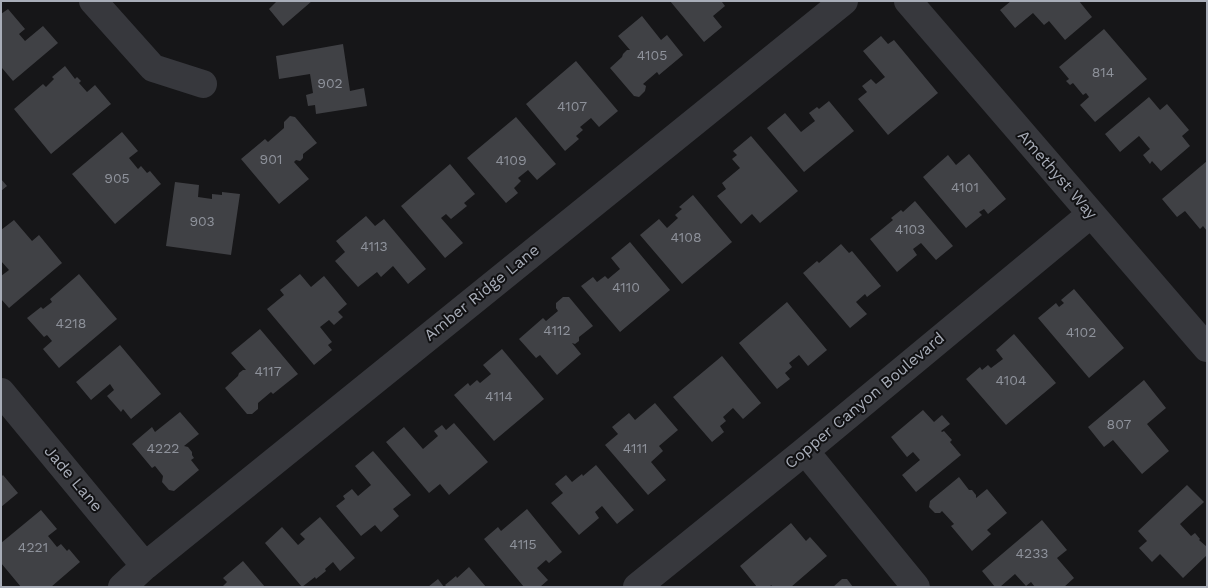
<!DOCTYPE html>
<html>
<head>
<meta charset="utf-8">
<style>
	body { margin:0 }
	#map { position:relative; width:1208px; height:588px; overflow:hidden; background:#161618; font-family:"Work Sans",sans-serif }
	canvas { display:block }
	.frame { position:absolute; inset:0; border:2px solid #a8adb8; pointer-events:none }
</style>
</head>
<body>
<div id="map">
<canvas width="1208" height="588"></canvas>
<div class="frame"></div>
</div>
<script>
const ctx = document.querySelector('canvas').getContext('2d');
ctx.lineJoin = 'round';
function paint(path, color) {
  ctx.fillStyle = color;
  ctx.fill(path, 'evenodd');
}
function toPath(rows) {
  const path = new Path2D();
  for (const r of rows) {
    path.moveTo(r[0], r[1]);
    for (let i = 2; i < r.length; i += 2) path.lineTo(r[i], r[i + 1]);
  }
  return path;
}
function stroke(path, color, width, dash) {
  ctx.strokeStyle = color;
  ctx.lineWidth = width;
  ctx.lineCap = dash ? 'butt' : 'round';
  ctx.setLineDash(dash || []);
  ctx.stroke(path);
}
function label(font, color, halo, rows, align = 'center') {
  ctx.font = font + ' "Work Sans",sans-serif';
  ctx.lineWidth = 4;
  ctx.setLineDash([]);
  ctx.textBaseline = 'middle';
  ctx.strokeStyle = halo;
  ctx.fillStyle = color;
  for (const [text, x, y, turn = 0] of rows) {
    ctx.save();
    ctx.translate(x, y);
    ctx.rotate((+turn || 0) * Math.PI / 180);
    ctx.textAlign = isNaN(turn) ? turn : align;
    if (halo) ctx.strokeText(text, 0, 0);
    ctx.fillText(text, 0, 0);
    ctx.restore();
  }
}
paint(toPath([
	[277,1,312,1,283,26,269,9],
	[670,1,723,1,722,2,725,6,713,16,722,27,704,42],
	[1011,1,1079,1,1092,17,1065,40,1049,21,1044,25,1033,13,1015,28,1000,10],
	[8,9,25,29,19,34,25,41,43,26,58,43,13,81,2,68,1,69,1,14],
	[642,16,661,40,667,35,683,55,659,75,657,72,643,84,646,86,645,91,639,97,634,96,610,68,622,57,623,54,627,50,630,50,618,36],
	[1104,29,1147,79,1095,122,1080,105,1089,97,1086,93,1083,95,1073,83,1070,85,1066,81,1069,79,1059,67],
	[881,36,888,44,894,40,938,93,888,135,858,99,867,92,862,86,871,79,876,84,885,77,863,51],
	[343,44,350,91,364,88,367,106,316,114,315,105,308,106,306,95,313,93,310,74,279,79,276,56],
	[576,61,618,111,599,127,591,118,580,127,583,130,576,136,579,139,565,151,526,104],
	[65,66,75,79,77,77,81,81,79,83,87,92,95,85,111,104,51,154,14,109,43,84,46,87,54,79,52,77],
	[1149,97,1160,110,1167,104,1189,130,1182,136,1190,146,1161,171,1152,161,1150,164,1143,155,1150,149,1139,136,1120,152,1105,134],
	[829,101,854,131,804,172,767,128,785,113,801,132,815,121,809,113,817,107,819,109],
	[290,116,295,117,317,143,303,154,303,158,300,161,296,160,294,162,309,179,279,204,241,159,265,139,268,142,284,128,284,122],
	[516,117,556,164,537,180,528,170,518,178,521,181,514,188,518,193,506,203,467,158],
	[122,132,138,151,129,158,138,169,141,166,147,173,150,171,161,184,115,224,72,174],
	[751,136,798,191,760,223,752,214,741,224,717,196,726,189,722,183,740,168,732,159,737,155,733,151],
	[969,154,1006,199,988,214,984,209,979,212,982,215,966,228,923,177,948,155,956,165],
	[1207,161,1207,231,1203,226,1200,229,1185,211,1177,217,1162,199],
	[450,164,475,194,464,203,467,206,451,219,446,214,441,218,463,243,445,258,401,206],
	[1,179,7,186,1,191],
	[175,182,199,185,198,197,212,199,212,194,222,195,222,192,240,194,231,255,166,246],
	[693,195,732,242,682,284,640,235,659,219,667,228,678,218,675,215,682,209,679,207],
	[915,201,953,246,936,260,921,243,913,249,917,255,897,272,870,239,893,220,891,218,901,210,903,212],
	[366,216,375,226,384,219,426,269,408,284,393,266,381,277,377,272,358,287,335,261,345,252,336,241],
	[14,220,32,241,39,235,62,263,9,308,1,299,1,276,9,270,1,261,1,230],
	[630,242,670,290,620,332,581,286,593,277,597,282,605,276,608,279,620,269,611,258],
	[841,244,849,253,852,251,881,286,867,297,865,294,856,302,867,314,850,328,803,273,817,261,819,263],
	[79,274,117,319,59,368,43,349,52,341,47,335,44,337,27,318,41,307,43,309,52,302,50,299],
	[300,274,311,287,324,276,347,304,338,312,343,317,334,325,329,320,320,327,332,342,328,345,332,350,314,365,267,309,284,295,280,290],
	[1074,289,1124,348,1089,378,1038,318,1056,303,1059,307,1064,303,1061,300],
	[563,297,569,297,593,326,579,337,579,341,575,344,572,343,581,354,557,375,540,355,536,358,519,339,543,318,546,321,558,311,556,308,556,303],
	[787,302,827,350,808,366,799,355,789,363,792,367,785,373,790,379,777,389,739,343],
	[260,329,298,374,273,394,271,392,258,403,258,409,252,414,247,414,225,388,238,376,239,373,243,370,246,370,231,353],
	[1014,334,1056,383,1006,425,966,379,980,367,982,370,988,365,991,368,1003,359,996,350],
	[120,345,161,394,131,419,123,409,121,412,107,396,114,390,110,384,91,400,76,382],
	[502,349,544,399,494,441,454,395,468,383,470,386,477,380,480,383,491,374,483,365],
	[722,356,761,403,743,419,733,408,723,417,726,421,720,426,724,432,712,442,673,397],
	[1144,380,1166,408,1147,424,1169,451,1142,474,1113,440,1104,447,1088,427],
	[655,403,678,430,659,446,663,451,651,462,666,480,648,495,605,445,618,434,612,427,629,413,635,420],
	[923,410,934,422,942,415,950,424,941,431,942,432,944,431,952,440,950,442,961,455,916,492,902,475,920,460,913,452,907,457,891,437],
	[180,412,199,434,184,446,188,447,192,452,192,455,194,458,191,460,199,470,174,491,169,490,162,482,163,476,155,466,152,468,132,444,152,427,155,432],
	[454,423,488,462,449,495,440,484,429,493,386,442,404,427,423,449,438,436,434,431,442,425,446,430],
	[373,451,411,495,393,509,399,516,381,532,375,525,361,536,336,506,345,499,343,496,352,489,358,496,371,485,355,466],
	[596,465,634,510,617,524,602,506,595,512,599,518,579,535,551,503,563,493,555,484,566,475,572,482,582,474,583,476],
	[3,475,18,493,1,507,1,477],
	[959,477,969,490,972,490,976,495,976,498,987,489,1007,513,987,530,991,534,972,551,951,526,954,524,942,511,940,513,935,513,929,507,930,501],
	[1187,485,1204,502,1180,524,1191,536,1195,533,1200,539,1199,540,1207,547,1207,555,1183,578,1160,554,1152,562,1139,548,1147,541,1138,531],
	[527,509,562,552,549,563,546,560,537,568,548,580,540,587,524,587,484,539,498,527,501,531],
	[41,510,57,529,48,536,57,547,61,544,67,551,69,549,80,562,51,587,21,587,1,563,1,543],
	[320,517,355,558,340,571,333,562,325,569,326,571,316,579,315,577,302,587,265,543,282,527,298,545,305,539,300,534],
	[1042,520,1067,550,1057,558,1074,578,1064,587,1035,587,1031,582,1026,586,1015,574,1000,587,995,587,982,571],
	[791,523,806,541,810,537,827,556,791,587,773,587,771,585,770,587,757,587,740,566],
	[243,561,265,587,222,587,227,582,223,578],
	[469,567,486,587,447,587,445,585,456,576,457,578],
	[438,579,444,587,428,587],
	[842,579,847,579,853,587,833,587]
]), '#404145');
stroke(toPath([
	[93,1,153,68,203,84],
	[908,1,1207,348],
	[1,392,145,566],
	[805,451,916,587],
	[122,587,145,566,844,1],
	[637,587,805,451,1091,214]
]), '#37383d', 28);
label('14px', '#8e929b', null, [
	["4105",652,56],
	["814",1103,73],
	["902",330,84],
	["4107",572,107],
	["901",271,160],
	["4109",511,161],
	["905",117,179],
	["4101",965,188],
	["903",202,222],
	["4103",910,230],
	["4108",686,238],
	["4113",374,247],
	["4110",626,288],
	["4218",71,324],
	["4112",557,331],
	["4102",1081,333],
	["4117",268,372],
	["4104",1011,381],
	["4114",499,397],
	["807",1119,425],
	["4222",163,449],
	["4111",635,449],
	["4115",523,545],
	["4221",33,548],
	["4233",1032,554]
]);
label('16px', '#a8adb8', '#111113', [
	["Amethyst Way",1057,175,49],
	["Amber Ridge Lane",482,293,-39],
	["Copper Canyon Boulevard",865,401,-40],
	["Jade Lane",73,479,50]
]);
</script>
</body>
</html>
